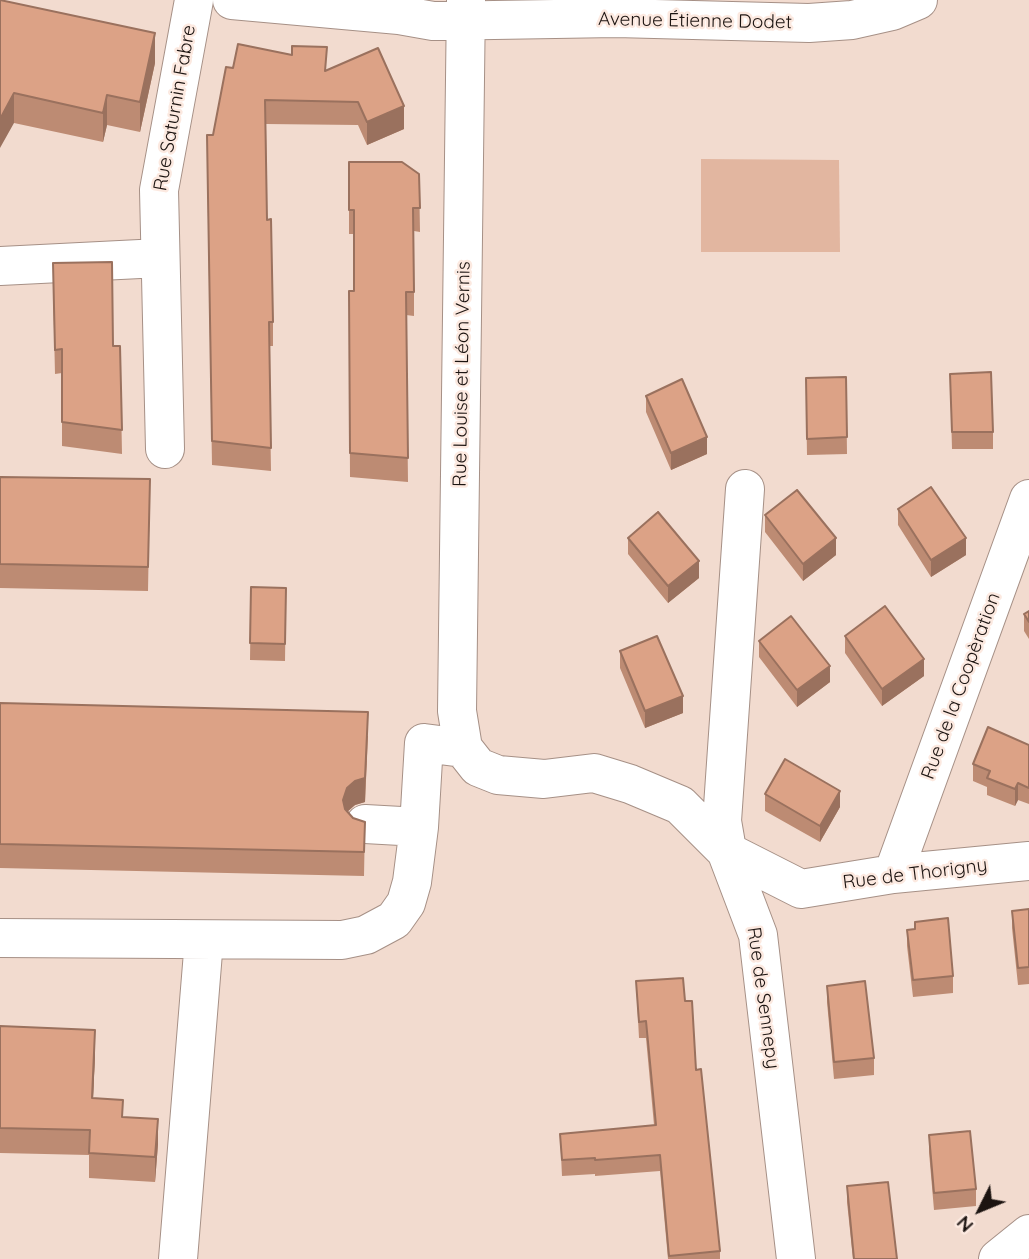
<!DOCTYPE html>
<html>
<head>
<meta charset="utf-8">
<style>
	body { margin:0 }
	#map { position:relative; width:1029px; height:1259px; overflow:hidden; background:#f2dbcf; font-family:Quicksand,sans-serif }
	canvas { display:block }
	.north { position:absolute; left:945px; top:1175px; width:70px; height:70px; -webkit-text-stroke:5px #fce9e0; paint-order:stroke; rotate:227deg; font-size:19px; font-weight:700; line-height:28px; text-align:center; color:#1c1411 }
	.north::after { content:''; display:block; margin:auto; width:24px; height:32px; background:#1c1411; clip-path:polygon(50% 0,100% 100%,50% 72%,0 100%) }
</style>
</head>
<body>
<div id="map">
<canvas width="1029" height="1259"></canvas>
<div class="north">N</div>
</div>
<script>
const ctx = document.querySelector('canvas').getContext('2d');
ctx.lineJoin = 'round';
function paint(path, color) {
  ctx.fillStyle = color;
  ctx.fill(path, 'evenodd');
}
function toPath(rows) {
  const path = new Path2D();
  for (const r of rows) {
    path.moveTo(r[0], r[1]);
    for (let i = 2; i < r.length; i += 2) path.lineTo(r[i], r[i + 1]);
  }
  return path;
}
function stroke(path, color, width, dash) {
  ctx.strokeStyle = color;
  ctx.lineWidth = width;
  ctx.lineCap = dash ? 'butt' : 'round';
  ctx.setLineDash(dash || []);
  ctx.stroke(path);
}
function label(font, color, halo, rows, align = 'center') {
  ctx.font = font + ' Quicksand,sans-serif';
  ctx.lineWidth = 5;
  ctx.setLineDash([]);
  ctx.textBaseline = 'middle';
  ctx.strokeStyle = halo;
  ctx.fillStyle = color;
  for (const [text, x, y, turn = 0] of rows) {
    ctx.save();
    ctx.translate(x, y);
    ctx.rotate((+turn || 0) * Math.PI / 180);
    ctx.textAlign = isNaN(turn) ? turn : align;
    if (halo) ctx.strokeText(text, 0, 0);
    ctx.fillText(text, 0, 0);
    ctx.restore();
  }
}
paint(toPath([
	[701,159,839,160,840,252,701,252]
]), '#e2b6a0');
const minor = toPath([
	[232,0,399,15,433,21,616,18,809,23,852,20,892,11,918,0],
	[466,0,457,711,463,748,478,767,498,775,544,779,594,773,630,784,680,805,726,851,801,889,893,874,1029,861],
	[0,266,160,258],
	[165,449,159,190,194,0],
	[745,489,722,821,728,856,758,935,796,1259],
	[365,824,419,827],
	[893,874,1029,499],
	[0,938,342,940,366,935,394,920,406,903,412,882,419,827,424,743,463,748],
	[178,1259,204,940],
	[998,1259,1029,1234]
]);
stroke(minor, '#a69086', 40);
stroke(minor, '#fff', 38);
paint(toPath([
	[0,0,155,63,140,132,107,125,103,142,14,123],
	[233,68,327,70,404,129,367,145,358,125,266,124,267,220,273,322,273,346,269,346,271,471,212,465,207,158],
	[349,162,419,174,420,232,414,231,414,316,406,315,408,482,350,477,349,291,354,291,354,234,349,234],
	[53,287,113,346,120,346,122,454,62,446,62,373,55,374],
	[950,374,993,432,993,449,952,449],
	[846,377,847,454,807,455,806,395],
	[646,396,707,454,671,470,646,412],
	[0,477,150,479,148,591,0,588],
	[898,509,966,555,931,577,898,525],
	[765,515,836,555,803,581,765,532],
	[628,538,699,578,668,603,628,554],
	[251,587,286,588,285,661,250,660],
	[1029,611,1029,639,1024,631,1024,614],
	[845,636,924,676,882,706,845,653],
	[759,641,830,682,797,707,759,657],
	[620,651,683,713,645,728,620,668],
	[0,703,368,736,365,802,355,805,347,812,353,818,365,822,364,876,0,868],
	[1029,745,1029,804,1018,800,1015,806,987,795,987,787,973,781,973,764],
	[765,794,840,807,820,842,765,811],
	[1029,909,1029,984,1018,985,1012,928,1012,911],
	[907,930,953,976,953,993,913,997,907,946],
	[636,981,685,1001,696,1070,720,1251,720,1259,668,1259,660,1171,595,1176,595,1174,562,1176,560,1134,654,1125,646,1038,639,1038],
	[827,986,874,1058,874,1075,834,1079,827,1002],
	[0,1026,95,1055,93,1098,123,1117,158,1144,155,1182,89,1178,89,1155,0,1153],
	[929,1135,976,1189,976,1206,934,1210,929,1152],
	[847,1186,897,1259,853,1259,847,1202]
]), '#bd8b73');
paint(toPath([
	[155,33,155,63,140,132,140,102],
	[14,93,14,123,0,148,0,119],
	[107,95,107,125,103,142,103,113],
	[404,106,404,129,367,145,367,122],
	[707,437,707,454,671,470,671,453],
	[836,538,836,555,803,581,803,564],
	[966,538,966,555,931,577,931,560],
	[699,561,699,578,668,603,668,586],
	[924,659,924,676,882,706,882,689],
	[830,666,830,682,797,707,797,690],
	[683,696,683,713,645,728,645,711],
	[368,712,365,802,355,805,347,812,343,823,343,800],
	[1018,783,1018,800,1015,806,1015,789],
	[840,791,840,807,820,842,820,826],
	[95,1030,95,1055,92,1123,92,1098],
	[158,1119,158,1144,155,1182,155,1157]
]), '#9a715e');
const building = toPath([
	[0,0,155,33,140,102,107,95,103,113,14,93,0,119,0,0],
	[238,44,292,55,292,46,327,47,325,71,378,48,404,106,367,122,358,102,265,100,267,220,271,219,273,322,269,322,271,448,212,441,207,135,213,135,226,67,233,68,238,44],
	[349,162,402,162,419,174,420,208,413,208,414,292,406,292,408,458,350,453,349,291,354,291,354,210,349,210,349,162],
	[112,262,113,346,120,346,122,430,62,422,62,349,55,350,53,263,112,262],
	[991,372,993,432,952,432,950,374,991,372],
	[846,377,847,437,807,439,806,378,846,377],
	[682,379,707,437,671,453,646,396,682,379],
	[0,477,150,479,148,567,0,564,0,477],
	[931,487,966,538,931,560,898,509,931,487],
	[797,490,836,538,803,564,765,515,797,490],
	[658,512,699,561,668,586,628,538,658,512],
	[251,587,286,588,285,644,250,643,251,587],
	[885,606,924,659,882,689,845,636,885,606],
	[1029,611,1029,622,1024,614,1029,611],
	[791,616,830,666,797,690,759,641,791,616],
	[657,636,683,696,645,711,620,651,657,636],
	[0,703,368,712,365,778,355,781,347,788,343,800,345,809,353,818,365,822,364,852,0,844,0,703],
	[988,727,1029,745,1029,788,1018,783,1015,789,987,778,990,771,973,764,988,727],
	[785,759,840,791,820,826,765,794,785,759],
	[1029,909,1029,967,1018,968,1012,911,1029,909],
	[948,918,953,976,913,980,907,930,915,929,915,922,948,918],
	[683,978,685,1001,692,1001,696,1070,701,1069,720,1251,669,1256,660,1155,595,1160,595,1158,562,1160,560,1134,656,1125,646,1021,639,1022,636,981,683,978],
	[865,981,874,1058,834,1062,827,986,865,981],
	[0,1026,95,1030,92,1098,123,1100,122,1117,158,1119,155,1157,89,1153,90,1130,0,1128,0,1026],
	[970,1131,976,1189,934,1193,929,1135,970,1131],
	[888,1182,897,1259,854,1259,847,1186,888,1182]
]);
paint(building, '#dca286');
stroke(building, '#9a715e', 2);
label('19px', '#1c1411', '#fce9e0', [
	["Avenue Étienne Dodet",695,21,1],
	["Rue Saturnin Fabre",175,108,-80],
	["Rue Louise et Léon Vernis",462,374,-89],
	["Rue de la Coopèration",961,686,-70],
	["Rue de Thorigny",915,874,-7],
	["Rue de Sennepy",763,998,82]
]);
</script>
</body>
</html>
